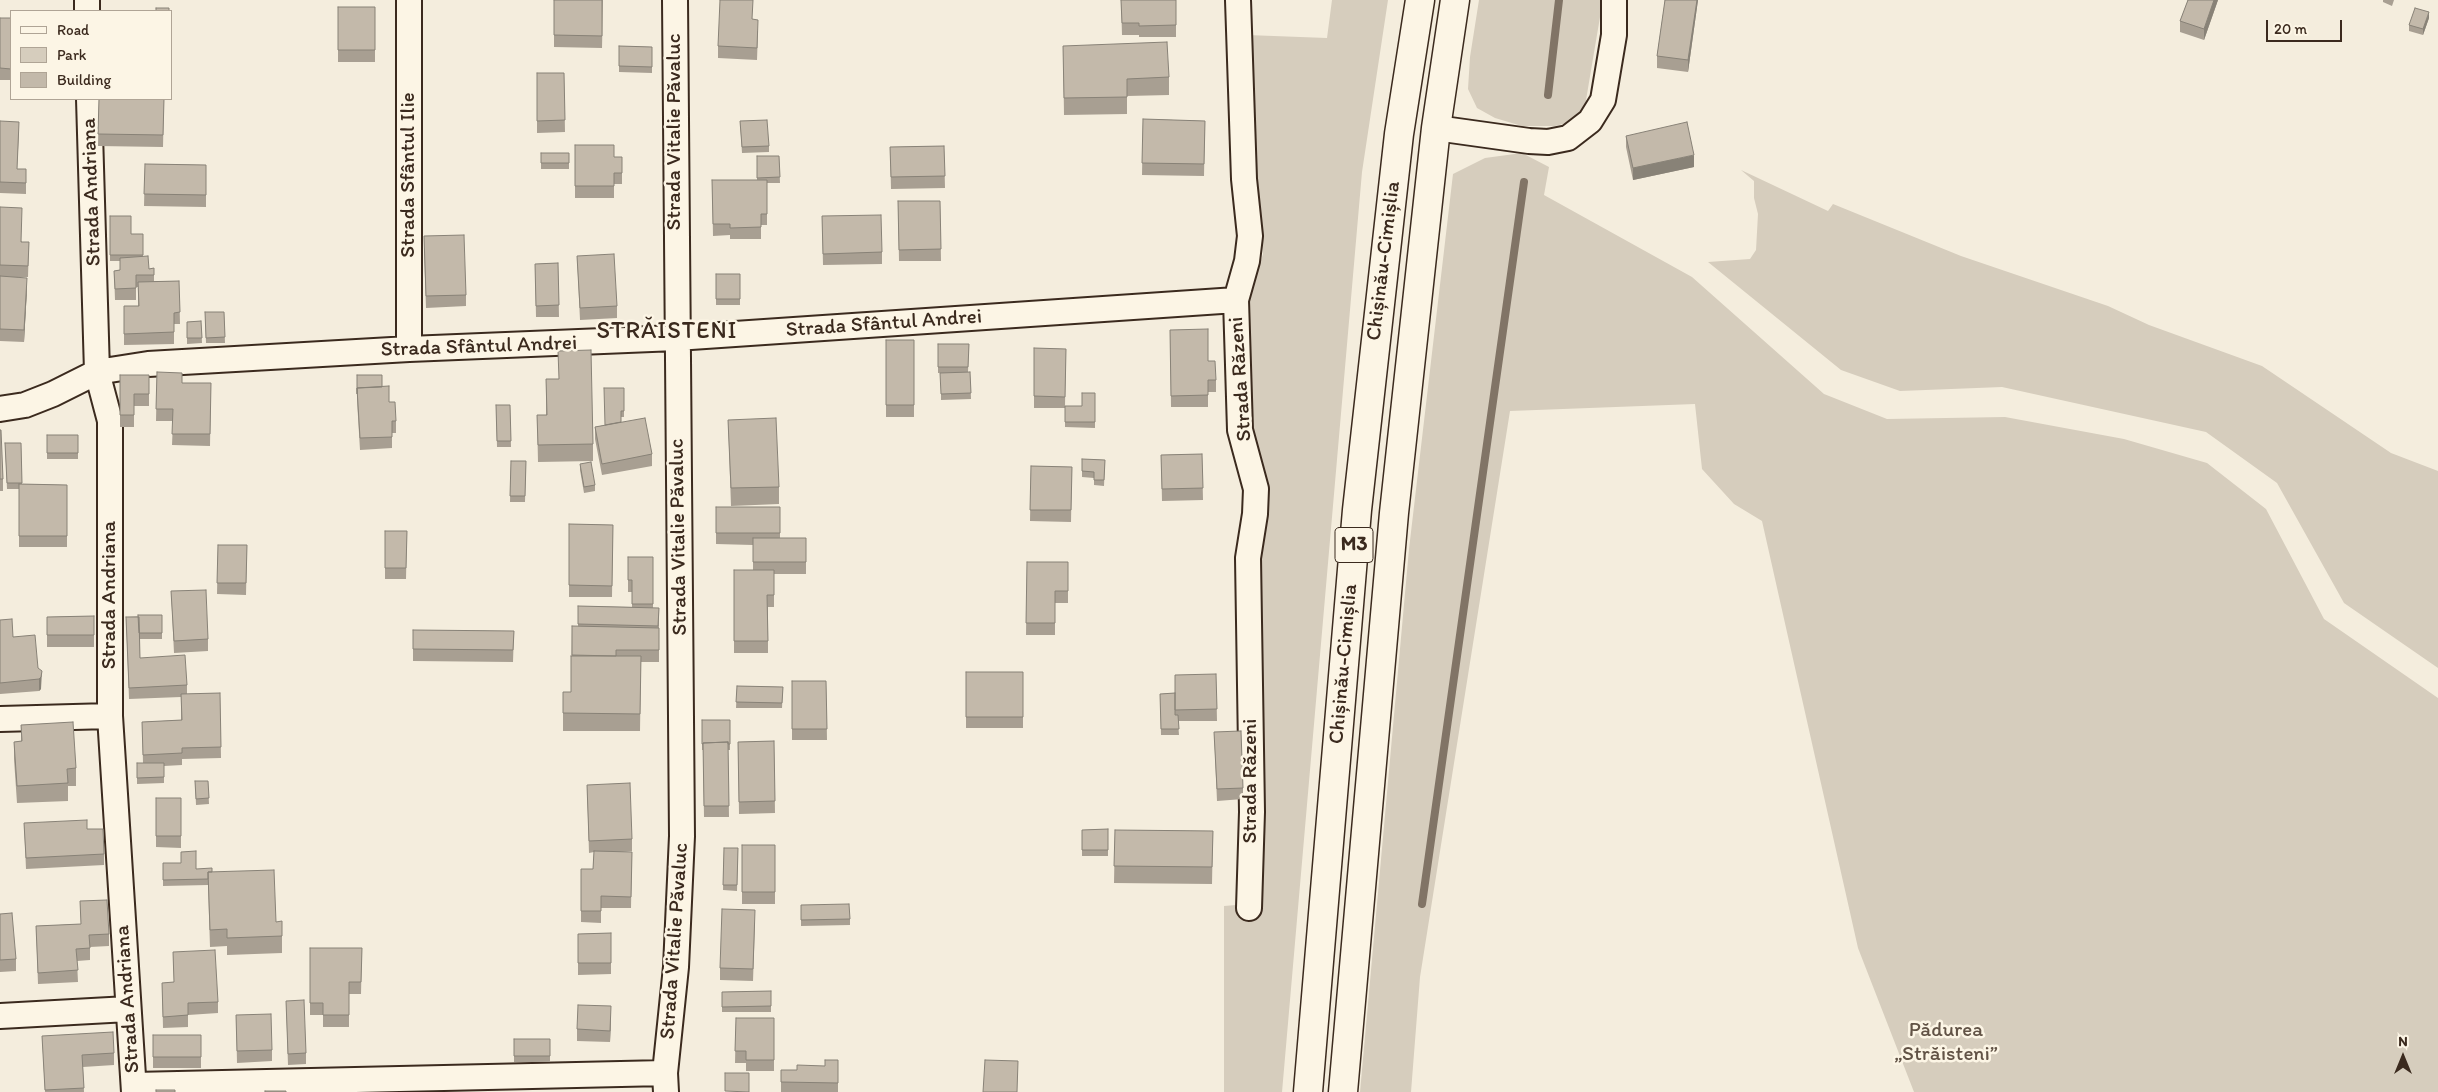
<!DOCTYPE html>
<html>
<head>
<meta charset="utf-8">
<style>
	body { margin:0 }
	#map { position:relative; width:2438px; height:1092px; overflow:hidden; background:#f4eddd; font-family:Itim,sans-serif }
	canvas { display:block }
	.legend { position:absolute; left:10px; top:10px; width:162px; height:90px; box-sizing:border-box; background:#fcf5e5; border:1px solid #afa495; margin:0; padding:6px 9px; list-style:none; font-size:15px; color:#3b2a1e }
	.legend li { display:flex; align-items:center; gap:10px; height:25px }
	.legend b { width:25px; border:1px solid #afa495 }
	.north { position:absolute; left:2378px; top:1032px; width:50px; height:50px; -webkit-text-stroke:4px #fcf5e5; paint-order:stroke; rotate:0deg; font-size:14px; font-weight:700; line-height:20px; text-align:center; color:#3b2a1e }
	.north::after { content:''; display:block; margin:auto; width:18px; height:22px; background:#3b2a1e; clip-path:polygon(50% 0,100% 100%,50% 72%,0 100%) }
	.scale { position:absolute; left:2266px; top:20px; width:76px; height:22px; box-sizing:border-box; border:2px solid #3b2a1e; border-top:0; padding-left:6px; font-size:15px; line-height:18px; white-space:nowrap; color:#3b2a1e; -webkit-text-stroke:4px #fcf5e5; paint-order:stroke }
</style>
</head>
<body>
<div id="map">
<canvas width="2438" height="1092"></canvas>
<ul class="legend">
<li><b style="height:6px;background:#fcf5e5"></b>Road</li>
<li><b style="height:14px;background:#d6cdbd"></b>Park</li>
<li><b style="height:14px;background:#c3b9aa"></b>Building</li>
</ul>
<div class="north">N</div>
<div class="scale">20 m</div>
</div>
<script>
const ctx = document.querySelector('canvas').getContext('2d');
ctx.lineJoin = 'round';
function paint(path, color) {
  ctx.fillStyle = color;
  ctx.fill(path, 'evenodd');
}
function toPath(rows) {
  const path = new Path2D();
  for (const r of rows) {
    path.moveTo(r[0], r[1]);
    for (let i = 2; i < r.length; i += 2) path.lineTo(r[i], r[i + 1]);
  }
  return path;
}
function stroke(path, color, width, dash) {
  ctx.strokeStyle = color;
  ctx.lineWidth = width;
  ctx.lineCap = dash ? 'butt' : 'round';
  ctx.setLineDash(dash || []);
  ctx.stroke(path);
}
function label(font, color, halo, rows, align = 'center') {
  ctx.font = font + ' Itim,sans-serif';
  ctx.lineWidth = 5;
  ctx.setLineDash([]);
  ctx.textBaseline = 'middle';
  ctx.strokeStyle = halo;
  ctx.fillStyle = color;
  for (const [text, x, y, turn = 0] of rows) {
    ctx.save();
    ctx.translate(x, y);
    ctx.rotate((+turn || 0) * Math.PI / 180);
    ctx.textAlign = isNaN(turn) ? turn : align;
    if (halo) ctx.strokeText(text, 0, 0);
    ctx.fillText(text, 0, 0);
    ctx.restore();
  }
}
paint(toPath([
	[1332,0,1388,0,1362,172,1282,1092,1224,1092,1224,906,1260,903,1263,727,1247,426,1247,303,1263,254,1255,174,1247,35,1327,38],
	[1479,0,1600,0,1600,17,1584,112,1575,121,1555,126,1522,126,1495,118,1477,108,1468,89,1470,57],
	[1522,153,1549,167,1544,195,1692,277,1824,394,1887,419,2005,417,2124,439,2207,463,2266,509,2324,619,2438,698,2438,1092,1914,1092,1858,948,1762,521,1734,504,1702,469,1695,404,1510,411,1420,977,1411,1092,1360,1092,1409,549,1453,174,1485,158],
	[1741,170,1828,211,1833,204,1961,256,2108,306,2149,325,2262,366,2391,453,2438,471,2438,668,2344,603,2277,483,2206,432,2002,387,1900,391,1841,370,1708,262,1750,259,1756,250,1758,214,1754,198,1754,181]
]), '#d6cdbd');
stroke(toPath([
	[1548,95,1559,0],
	[1422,904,1524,182]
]), '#817466', 8);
const street = toPath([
	[87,0,87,11],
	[409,0,409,349],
	[1238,0,1244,179,1250,236,1247,261,1236,300,1240,430,1256,489,1255,514,1248,558,1252,812,1249,908],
	[89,99,97,372,110,421,110,716,134,1092],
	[1436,128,1529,141,1548,142,1568,138,1590,121,1603,100,1614,35,1614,0],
	[0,409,25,405,53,394,97,372,148,364,409,349,676,338,1236,300],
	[0,719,110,716],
	[0,1016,128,1009],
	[134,1085,665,1073],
	[666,1092,665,1073,676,967,682,836,675,0]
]);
const highway = toPath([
	[1308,1092,1357,510,1399,134,1420,0],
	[1343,1092,1394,513,1436,128,1455,0]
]);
stroke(street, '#3b2a1e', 28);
stroke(highway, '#3b2a1e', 31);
stroke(street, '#fcf5e5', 24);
stroke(highway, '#fcf5e5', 28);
paint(toPath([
	[554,0,603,0,602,48,554,47],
	[1121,0,1176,0,1176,37,1139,37,1139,35,1122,35],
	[1665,0,1698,0,1688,72,1657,68,1657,56],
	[2188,0,2218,0,2204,40,2180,32,2180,21],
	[2383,0,2394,0,2392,6,2383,2],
	[338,7,375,7,375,62,338,62],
	[0,18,11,18,11,80,0,80],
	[2429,18,2423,35,2409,31,2409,25],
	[758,31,757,60,718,58,718,46],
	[619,46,652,47,652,73,619,72],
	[1063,46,1169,77,1169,95,1127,96,1127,114,1064,115],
	[537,73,564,73,565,132,537,133],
	[99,99,164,99,163,147,98,146],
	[1143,119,1205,121,1204,176,1142,175],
	[0,121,19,133,17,169,26,181,26,194,0,193],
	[740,121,769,146,769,152,742,153],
	[1626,136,1694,167,1633,180,1626,147],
	[575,145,614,157,622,157,622,184,614,184,614,198,575,198],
	[944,146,945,188,891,189,890,147],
	[541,153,569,153,569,169,541,169],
	[757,156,779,156,780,183,767,183,767,225,761,225,761,239,730,239,730,235,713,236,712,180,757,180],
	[145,164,206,165,206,207,144,206],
	[898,201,940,201,941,261,899,261],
	[0,207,22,242,29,242,28,277,18,277,27,289,24,342,0,341],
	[110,216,131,234,143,234,143,257,149,269,154,268,154,281,179,281,180,324,174,324,174,344,124,345,124,306,138,306,138,287,136,287,136,300,115,300,114,271,120,270,120,261,110,261],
	[822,216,882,252,882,264,823,265],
	[424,248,466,295,466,306,426,308],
	[577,256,617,306,617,318,580,320],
	[558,263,559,317,536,317,535,264],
	[716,274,740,274,740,305,716,305],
	[205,312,224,312,225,343,206,343],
	[201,321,202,343,187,344,187,322],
	[1170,330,1208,361,1216,380,1216,392,1208,392,1208,407,1171,407],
	[886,340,914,340,914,417,886,417],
	[938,344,969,344,968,372,970,372,971,399,941,400,941,373,938,373],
	[1034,348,1066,349,1065,406,1082,406,1095,393,1095,428,1065,427,1065,407,1065,408,1034,408],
	[157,372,182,383,211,383,210,446,172,445,173,421,156,421],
	[120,375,149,375,149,406,134,406,134,427,120,427],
	[357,375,382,387,396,421,396,433,392,433,392,448,360,450,357,400],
	[546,379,593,444,593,461,538,462,537,415,546,415],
	[624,388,624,417,621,417,621,422,652,454,652,466,602,475,595,439,595,427,605,425],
	[496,405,510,405,511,447,497,447],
	[728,420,779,487,779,504,731,506],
	[0,430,3,479,3,491,0,491],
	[47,435,78,435,78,459,47,459],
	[5,443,21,443,22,484,67,485,67,547,19,547,19,489,7,489],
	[1202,454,1203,500,1162,501,1161,455],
	[1082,459,1105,460,1104,486,1094,485,1094,478,1082,477],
	[511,461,526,461,525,502,510,502],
	[580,464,595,485,595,491,584,493,580,470],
	[1031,466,1072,467,1071,522,1030,521],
	[716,507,780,507,780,538,806,538,806,574,774,574,774,607,768,607,768,653,734,653,734,570,753,570,753,545,716,544],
	[569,524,613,525,612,597,569,597],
	[385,531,407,531,406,579,385,579],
	[218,545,247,545,246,595,217,594],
	[628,557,653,557,653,608,659,608,659,662,641,662,640,731,563,731,563,692,571,692,572,626,578,627,578,606,632,607,632,592,628,592],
	[1027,562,1068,562,1068,603,1055,603,1055,635,1026,635],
	[171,591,208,639,208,651,174,653],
	[162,615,162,639,140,639,140,658,187,685,187,694,220,693,221,758,182,759,182,765,164,766,164,783,137,784,137,763,143,763,142,722,181,720,181,697,129,699,126,617],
	[94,616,94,647,47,647,47,617],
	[0,620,38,668,41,689,39,691,0,694],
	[413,630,514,631,513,662,413,661],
	[966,672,1023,672,1023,728,966,728],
	[1216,674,1217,721,1178,721,1179,735,1161,735,1160,694,1175,693],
	[792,681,826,681,827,740,792,740],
	[737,686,783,687,782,708,736,708],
	[702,720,730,720,730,750,728,750,729,817,704,817,703,750,702,750],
	[21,725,76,768,76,786,68,786,68,801,17,803,14,759,14,742,21,741],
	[1214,732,1243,788,1243,799,1217,801],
	[774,741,775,813,739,814,738,742],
	[195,781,208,781,209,804,196,805],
	[587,785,632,839,632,851,620,851,632,852,631,908,601,908,601,923,581,922,581,869,593,869,594,852,589,853],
	[156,798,181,798,181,848,156,847],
	[24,823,104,854,104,865,26,869],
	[1108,829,1108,856,1082,856,1082,830],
	[1115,830,1213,831,1212,884,1114,883],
	[742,845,775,845,775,904,742,904],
	[724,848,738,848,737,891,723,890],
	[163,863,212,872,276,922,282,936,282,953,227,955,227,946,210,947,208,885,163,886],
	[80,901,109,934,109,946,90,947,90,960,77,961,78,982,38,984,36,926,81,924],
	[801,905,850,919,850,925,801,926],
	[0,914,16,959,16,971,0,972],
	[755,922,753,981,720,980,720,968],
	[611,933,611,974,578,975,578,934],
	[310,948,362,948,361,994,349,994,349,1027,323,1027,323,1015,310,1015],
	[173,952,218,1002,218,1013,188,1015,188,1027,163,1028,162,983,174,982],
	[771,991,771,1012,722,1012,722,992],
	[286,1001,306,1053,306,1064,288,1065],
	[236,1015,272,1050,272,1061,237,1063],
	[611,1018,610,1042,577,1041,577,1029],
	[736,1018,774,1018,774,1071,746,1071,746,1063,735,1063],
	[153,1035,201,1035,201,1068,153,1068],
	[42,1036,114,1053,114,1065,83,1067,84,1092,45,1092],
	[514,1039,550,1039,550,1062,514,1062],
	[838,1060,838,1092,781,1092,781,1070,797,1070,825,1066]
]), '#a89f92');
paint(toPath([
	[1697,0,1698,0,1688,72,1688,60],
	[2214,0,2218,0,2204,40,2204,29],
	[2429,12,2429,18,2423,35,2423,29],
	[1694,155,1694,167,1633,180,1633,168],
	[27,278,27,289,24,342,24,330],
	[42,671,41,689,39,691,39,679],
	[611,1006,611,1018,610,1042,610,1031]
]), '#888277');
const building = toPath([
	[554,0,602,0,602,36,554,35,554,0],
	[720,0,753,0,752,19,758,20,757,48,718,46,720,0],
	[1121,0,1176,0,1176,25,1139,26,1139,23,1122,23,1121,0],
	[1665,0,1697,0,1688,60,1657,56,1665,0],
	[2188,0,2214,0,2204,29,2180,21,2188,0],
	[338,7,375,7,375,50,338,50,338,7],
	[156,8,169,8,169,11,156,11,156,8],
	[2415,8,2429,12,2423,29,2409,25,2415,8],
	[0,18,11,18,11,69,0,68,0,18],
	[1167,42,1169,77,1127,79,1127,97,1064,98,1063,46,1167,42],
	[619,46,652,47,652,67,619,66,619,46],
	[537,73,564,73,565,120,537,121,537,73],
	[99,99,164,99,163,135,98,134,99,99],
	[1143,119,1205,121,1204,164,1142,163,1143,119],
	[767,120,769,146,742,147,740,121,767,120],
	[0,121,19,122,17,169,26,169,26,183,0,182,0,121],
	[1687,122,1694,155,1633,168,1626,136,1687,122],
	[575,145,614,145,614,157,622,157,622,173,614,173,614,186,575,186,575,145],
	[944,146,945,176,891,177,890,147,944,146],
	[541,153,569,153,569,163,541,163,541,153],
	[757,156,779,156,780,177,757,178,757,156],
	[145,164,206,165,206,195,144,194,145,164],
	[712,180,767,180,767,214,761,214,761,227,730,228,730,224,713,224,712,180],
	[898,201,940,201,941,249,899,250,898,201],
	[0,207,22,208,21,242,29,242,28,266,0,265,0,207],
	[881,215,882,252,823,254,822,216,881,215],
	[110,216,131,216,131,234,143,234,143,255,110,255,110,216],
	[464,235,466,295,426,296,424,236,464,235],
	[614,254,617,306,580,308,577,256,614,254],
	[148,256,149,269,154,268,154,275,136,275,136,288,115,289,114,271,120,270,120,258,148,256],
	[558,263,559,305,536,306,535,264,558,263],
	[716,274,740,274,740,299,716,299,716,274],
	[0,276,27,278,24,330,0,329,0,276],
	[179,281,180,312,174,313,174,332,124,334,124,306,139,306,138,282,179,281],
	[205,312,224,312,225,337,206,338,205,312],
	[201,321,202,338,187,338,187,322,201,321],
	[1208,329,1208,361,1215,361,1216,380,1208,380,1208,395,1171,396,1170,330,1208,329],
	[886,340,914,340,914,405,886,405,886,340],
	[938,344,969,344,968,367,938,367,938,344],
	[1034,348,1066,349,1065,397,1034,396,1034,348],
	[591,350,593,444,538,445,537,415,547,415,546,379,559,379,558,351,591,350],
	[157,372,182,373,182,383,211,383,210,434,172,434,173,409,156,409,157,372],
	[970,372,971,393,941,394,940,373,970,372],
	[120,375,149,375,149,394,134,394,134,415,120,415,120,375],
	[357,375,382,375,382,387,357,388,357,394,357,375],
	[389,386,389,402,395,402,396,421,392,421,392,437,360,438,357,388,389,386],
	[604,388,624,388,624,411,621,411,621,422,605,425,604,388],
	[1082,393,1095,393,1095,422,1065,422,1065,406,1082,406,1082,393],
	[496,405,510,405,511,441,497,441,496,405],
	[645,418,652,454,602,464,595,427,645,418],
	[776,418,779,487,731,488,728,420,776,418],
	[0,430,1,430,3,479,0,479,0,430],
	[47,435,78,435,78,453,47,453,47,435],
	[5,443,21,443,22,483,7,483,5,443],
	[1202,454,1203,488,1162,489,1161,455,1202,454],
	[1082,459,1105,460,1104,480,1094,480,1094,472,1082,471,1082,459],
	[511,461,526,461,525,496,510,496,511,461],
	[591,462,595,485,584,487,580,464,591,462],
	[1031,466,1072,467,1071,510,1030,510,1031,466],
	[19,484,67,485,67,536,19,536,19,484],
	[716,507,780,507,780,533,716,533,716,507],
	[569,524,613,525,612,586,569,585,569,524],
	[385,531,407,531,406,568,385,568,385,531],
	[753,538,806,538,806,562,753,562,753,538],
	[218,545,247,545,246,583,217,583,218,545],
	[628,557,653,557,653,604,632,604,632,580,628,580,628,557],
	[1027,562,1068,562,1068,591,1055,591,1055,623,1026,623,1027,562],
	[734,570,774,570,774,595,767,595,768,641,734,641,734,570],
	[206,590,208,639,174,641,171,591,206,590],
	[578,606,659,608,658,626,578,624,578,606],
	[138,615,162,615,162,633,139,633,138,615],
	[94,616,94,635,47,635,47,617,94,616],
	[126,617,139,617,140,658,185,655,187,685,129,688,126,617],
	[12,619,13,637,35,635,38,668,42,671,41,677,39,679,0,683,0,620,12,619],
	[572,626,659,628,659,650,616,650,616,656,572,655,572,626],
	[413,630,514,631,513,650,413,649,413,630],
	[571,656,641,656,640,714,563,713,563,692,571,692,571,656],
	[966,672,1023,672,1023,717,966,717,966,672],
	[1216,674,1217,709,1175,710,1175,675,1216,674],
	[792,681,826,681,827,729,792,729,792,681],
	[737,686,783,687,782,703,736,702,737,686],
	[220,693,221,747,182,748,182,753,143,755,142,722,182,720,181,694,220,693],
	[1175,693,1175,715,1178,715,1179,729,1161,729,1160,694,1175,693],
	[702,720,730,720,730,744,728,744,728,742,703,743,703,744,702,744,702,720],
	[73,722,76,768,67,769,68,783,17,786,14,742,22,741,21,725,73,722],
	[1241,731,1243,788,1217,789,1214,732,1241,731],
	[774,741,775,801,739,802,738,742,774,741],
	[728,742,729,806,704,806,703,743,728,742],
	[137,763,164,763,164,777,137,778,137,763],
	[195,781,208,781,209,798,196,799,195,781],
	[630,783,632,839,589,841,587,785,630,783],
	[156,798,181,798,181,836,156,836,156,798],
	[87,820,87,829,103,829,104,854,26,858,24,823,87,820],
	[1108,829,1108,850,1082,850,1082,830,1108,829],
	[1115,830,1213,831,1212,867,1114,866,1115,830],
	[742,845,775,845,775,892,742,892,742,845],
	[724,848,738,848,737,885,723,885,724,848],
	[196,851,196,869,212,868,212,872,208,872,208,879,163,880,163,863,181,863,181,852,196,851],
	[594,851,632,852,631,897,601,896,601,911,581,911,581,869,593,869,594,851],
	[274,870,276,922,282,921,282,936,227,938,227,929,210,930,208,872,274,870],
	[107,900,109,934,89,935,90,948,76,949,78,970,38,973,36,926,81,924,80,901,107,900],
	[849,904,850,919,801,920,801,905,849,904],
	[722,909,755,910,753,969,720,968,722,909],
	[12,913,16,959,0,960,0,914,12,913],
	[611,933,611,963,578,963,578,934,611,933],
	[310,948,362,948,361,982,349,982,349,1015,323,1015,323,1003,310,1003,310,948],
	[215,950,218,1002,188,1003,188,1015,163,1017,162,983,174,982,173,952,215,950],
	[771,991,771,1006,722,1007,722,992,771,991],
	[304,1000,306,1053,288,1054,286,1001,304,1000],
	[578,1005,611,1006,610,1031,577,1029,578,1005],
	[271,1014,272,1050,237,1051,236,1015,271,1014],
	[736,1018,774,1018,774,1060,746,1060,746,1051,735,1051,736,1018],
	[113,1032,114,1053,82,1055,84,1088,45,1090,42,1036,113,1032],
	[153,1035,201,1035,201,1057,153,1057,153,1035],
	[514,1039,550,1039,550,1056,514,1056,514,1039],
	[825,1060,838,1060,838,1083,781,1082,781,1070,797,1070,797,1065,825,1066,825,1060],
	[985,1060,1018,1061,1017,1092,983,1092,985,1060],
	[725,1073,749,1073,749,1092,725,1091,725,1073],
	[156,1090,175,1090,175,1092,156,1092,156,1090],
	[265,1091,286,1091,286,1092,265,1092,265,1091]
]);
paint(building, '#c3b9aa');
stroke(building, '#888277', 1);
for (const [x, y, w] of [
	[1354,545,38]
]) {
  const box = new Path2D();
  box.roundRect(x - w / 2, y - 17.5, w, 35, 4);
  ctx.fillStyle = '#fcf5e5';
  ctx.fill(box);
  stroke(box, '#3b2a1e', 1);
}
label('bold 20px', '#3b2a1e', null, [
	["M3",1354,545]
]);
label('21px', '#3b2a1e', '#fcf5e5', [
	["Strada Vitalie Păvaluc",675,132,-90],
	["Strada Sfântul Ilie",409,175,-90],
	["Strada Andriana",92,192,-92],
	["Chișinău-Cimișlia",1384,261,-83],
	["Strada Sfântul Andrei",884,324,-4],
	["Strada Sfântul Andrei",479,347,-2],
	["Strada Răzeni",1241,379,-94],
	["Strada Vitalie Păvaluc",679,537,-91],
	["Strada Andriana",110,595,-90],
	["Chișinău-Cimișlia",1344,664,-85],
	["Strada Răzeni",1251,781,-90],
	["Strada Vitalie Păvaluc",675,941,-86],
	["Strada Andriana",128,999,-94]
]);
label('21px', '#625346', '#fcf5e5', [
	["Pădurea",1946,1031],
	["„Străisteni”",1946,1055]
]);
ctx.letterSpacing = '1px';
label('24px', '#3b2a1e', '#fcf5e5', [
	["STRĂISTENI",667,332]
]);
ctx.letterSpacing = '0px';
</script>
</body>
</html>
